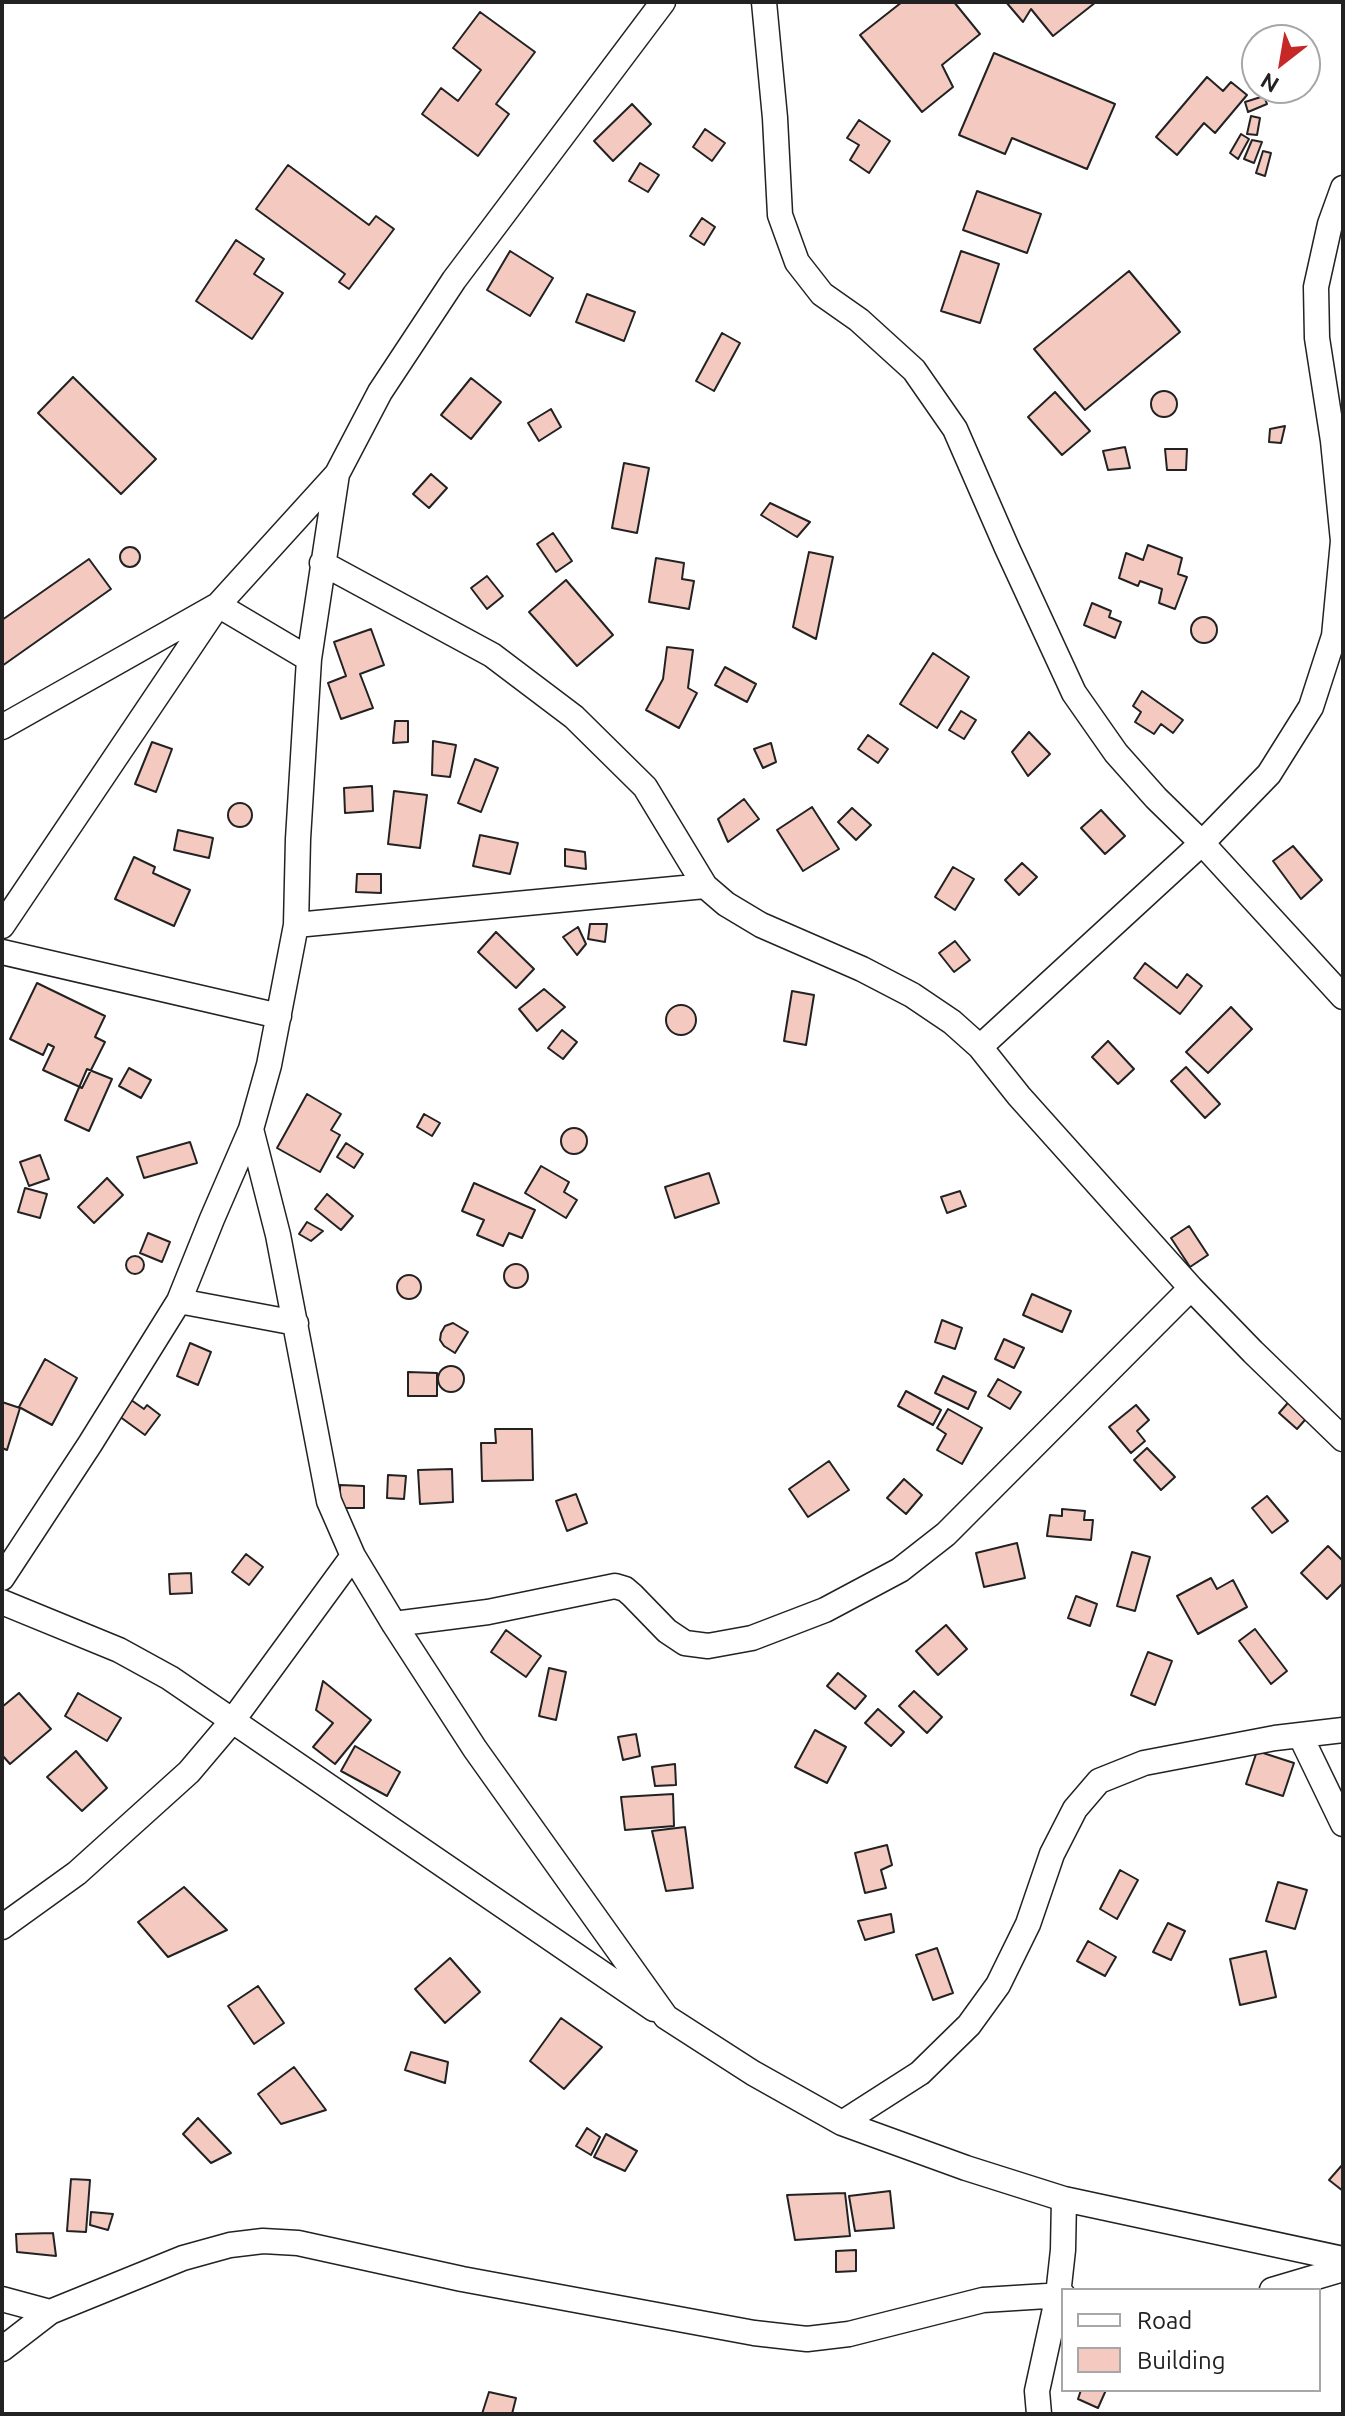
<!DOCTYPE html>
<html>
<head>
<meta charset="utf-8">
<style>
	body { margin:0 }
	#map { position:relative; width:1345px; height:2416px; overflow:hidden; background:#fff; font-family:Ubuntu,sans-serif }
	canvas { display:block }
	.frame { position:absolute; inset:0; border:4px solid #222; pointer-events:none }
	.legend { position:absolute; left:1061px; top:2288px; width:260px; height:104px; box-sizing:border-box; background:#fff; border:2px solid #a7a7a7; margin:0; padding:10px 14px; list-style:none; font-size:24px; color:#222 }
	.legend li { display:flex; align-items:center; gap:16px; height:40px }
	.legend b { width:40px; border:2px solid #a7a7a7 }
	.north { position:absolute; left:1241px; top:24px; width:80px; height:80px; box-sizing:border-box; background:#fff; border:2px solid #a7a7a7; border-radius:50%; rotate:211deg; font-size:22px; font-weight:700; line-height:32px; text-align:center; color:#222 }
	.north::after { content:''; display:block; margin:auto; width:28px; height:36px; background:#c62828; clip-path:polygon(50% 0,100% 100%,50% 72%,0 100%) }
</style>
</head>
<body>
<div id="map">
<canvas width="1345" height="2416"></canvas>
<div class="frame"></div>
<ul class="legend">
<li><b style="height:10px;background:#fff"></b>Road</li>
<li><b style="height:22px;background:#f3c9c0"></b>Building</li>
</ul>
<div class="north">N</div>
</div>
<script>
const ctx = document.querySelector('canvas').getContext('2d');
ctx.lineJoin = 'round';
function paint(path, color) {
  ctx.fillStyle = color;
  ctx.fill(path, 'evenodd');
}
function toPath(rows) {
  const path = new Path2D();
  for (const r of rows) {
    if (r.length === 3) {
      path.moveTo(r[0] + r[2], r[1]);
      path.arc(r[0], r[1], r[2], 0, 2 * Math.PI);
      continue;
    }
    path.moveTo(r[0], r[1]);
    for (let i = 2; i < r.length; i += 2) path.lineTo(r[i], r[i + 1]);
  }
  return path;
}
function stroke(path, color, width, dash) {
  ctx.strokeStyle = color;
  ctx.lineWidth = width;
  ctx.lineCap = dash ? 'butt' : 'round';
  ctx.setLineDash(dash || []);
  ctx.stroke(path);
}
const building = toPath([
	[902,2,954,2,980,34,942,65,953,87,922,112,860,35,902,2],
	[1006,2,1096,2,1053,36,1031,9,1023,22,1006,2],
	[480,12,535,52,496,104,509,114,478,156,422,114,441,88,458,101,481,70,453,48,480,12],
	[994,53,1115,104,1087,169,1012,138,1005,154,959,135,994,53],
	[1207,77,1223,91,1231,82,1247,95,1215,133,1204,123,1177,155,1156,137,1207,77],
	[1264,96,1267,104,1248,112,1245,102,1264,96],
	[632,104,651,124,613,161,594,141,632,104],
	[1251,116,1260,118,1257,135,1247,134,1251,116],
	[859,120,890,141,869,173,850,160,859,145,847,138,859,120],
	[705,129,725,143,712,161,693,147,705,129],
	[1241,134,1249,139,1238,159,1230,153,1241,134],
	[1252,140,1262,142,1254,163,1244,159,1252,140],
	[1263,151,1271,153,1265,176,1256,173,1263,151],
	[640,163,659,175,648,192,629,181,640,163],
	[288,165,369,225,376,216,394,229,349,289,339,282,345,274,256,209,288,165],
	[977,191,1041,214,1027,253,963,230,977,191],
	[702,218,715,227,704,245,690,236,702,218],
	[236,240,264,259,254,274,283,293,252,339,196,301,236,240],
	[510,251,553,278,530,316,487,290,510,251],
	[961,251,999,264,980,323,941,311,961,251],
	[1129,271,1180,332,1085,410,1034,349,1129,271],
	[587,294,635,312,624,341,576,322,587,294],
	[722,333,740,343,714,391,696,381,722,333],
	[73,377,156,459,121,494,38,413,73,377],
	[471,378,501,402,471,439,441,415,471,378],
	[1164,404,13],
	[1055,392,1090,431,1062,455,1028,417,1055,392],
	[551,409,561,427,539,441,528,423,551,409],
	[1285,426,1281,443,1269,442,1270,429,1285,426],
	[1125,447,1130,468,1108,470,1103,451,1125,447],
	[1165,449,1187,449,1186,470,1167,470,1165,449],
	[624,463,649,468,637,533,612,528,624,463],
	[431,474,447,488,429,508,413,494,431,474],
	[770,503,810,522,797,537,761,515,770,503],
	[553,533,572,561,556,572,537,544,553,533],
	[1148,545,1182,558,1178,574,1187,577,1175,609,1159,603,1162,589,1140,581,1138,586,1119,578,1126,553,1143,560,1148,545],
	[130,557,10],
	[809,552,833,557,816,639,793,627,809,552],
	[656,558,684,563,682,579,694,581,689,609,649,602,656,558],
	[89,559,111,589,2,666,2,620,89,559],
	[487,576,503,596,487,609,471,588,487,576],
	[566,580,613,635,577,666,529,612,566,580],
	[1092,603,1111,611,1109,617,1121,622,1115,638,1084,625,1092,603],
	[1204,630,13],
	[371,629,384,665,360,674,373,708,341,719,328,683,346,676,334,642,371,629],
	[667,647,693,650,688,688,697,693,679,728,646,710,663,679,667,647],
	[933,653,969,677,937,728,900,704,933,653],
	[725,667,756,684,747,702,715,685,725,667],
	[1142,691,1183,720,1173,733,1161,724,1154,734,1135,722,1141,712,1133,706,1142,691],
	[961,711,976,720,964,739,949,730,961,711],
	[395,721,408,721,408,742,393,743,395,721],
	[1029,732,1050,754,1028,776,1012,752,1029,732],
	[868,735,888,749,878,763,858,749,868,735],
	[433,741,456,745,450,777,432,775,433,741],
	[152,742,172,749,156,792,135,784,152,742],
	[771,743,776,762,763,768,754,749,771,743],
	[475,759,498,768,481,812,458,803,475,759],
	[372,786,373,811,345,813,344,788,372,786],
	[394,791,427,795,420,848,388,844,394,791],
	[744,799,759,819,728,842,718,819,744,799],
	[240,815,12],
	[812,807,839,849,803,871,777,830,812,807],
	[852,808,871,825,856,840,838,822,852,808],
	[1101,810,1125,836,1105,854,1081,828,1101,810],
	[178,830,213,838,209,858,174,850,178,830],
	[480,835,518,843,510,874,473,866,480,835],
	[1293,846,1322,880,1301,899,1273,861,1293,846],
	[565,849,585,852,586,869,565,866,565,849],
	[134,857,155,867,153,873,190,890,174,926,115,899,134,857],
	[1022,863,1037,877,1019,895,1005,880,1022,863],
	[953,867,974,879,955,910,935,897,953,867],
	[357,874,381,874,381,893,356,892,357,874],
	[590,924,607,924,605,942,588,939,590,924],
	[578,927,586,944,577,955,563,937,578,927],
	[496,932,534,969,516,988,478,952,496,932],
	[955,941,970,960,954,972,939,953,955,941],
	[1145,963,1177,988,1187,974,1202,986,1180,1014,1134,978,1145,963],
	[37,983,105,1016,95,1037,105,1042,82,1088,43,1070,54,1047,48,1044,43,1055,10,1039,37,983],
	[544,989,565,1007,537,1031,519,1009,544,989],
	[792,991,814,995,806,1045,784,1041,792,991],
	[681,1020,15],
	[1231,1007,1252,1029,1208,1073,1186,1052,1231,1007],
	[562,1030,577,1042,563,1059,548,1048,562,1030],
	[1108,1041,1134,1069,1118,1084,1092,1057,1108,1041],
	[1186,1067,1220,1104,1205,1118,1171,1081,1186,1067],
	[129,1068,151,1080,141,1098,119,1086,129,1068],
	[87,1069,112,1079,89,1131,65,1120,87,1069],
	[307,1094,341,1114,331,1130,340,1135,320,1172,277,1148,307,1094],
	[424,1114,440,1123,432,1136,417,1127,424,1114],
	[574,1141,13],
	[190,1142,197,1163,144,1178,137,1157,190,1142],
	[346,1143,363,1154,354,1168,337,1157,346,1143],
	[40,1155,49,1179,29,1186,20,1162,40,1155],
	[541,1166,569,1182,564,1192,577,1200,566,1218,525,1193,541,1166],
	[709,1173,719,1203,675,1218,665,1187,709,1173],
	[107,1178,123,1195,94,1223,78,1207,107,1178],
	[474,1183,535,1210,522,1238,509,1233,503,1246,477,1235,484,1220,462,1211,474,1183],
	[25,1188,47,1194,40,1218,18,1212,25,1188],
	[960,1191,966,1206,947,1213,941,1197,960,1191],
	[327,1194,353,1216,341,1230,315,1209,327,1194],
	[307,1222,323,1231,311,1241,299,1234,307,1222],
	[1189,1226,1208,1255,1190,1267,1171,1238,1189,1226],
	[148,1233,170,1242,162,1262,140,1253,148,1233],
	[135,1265,9],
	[516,1276,12],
	[409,1287,12],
	[1032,1294,1071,1311,1062,1332,1023,1315,1032,1294],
	[942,1320,962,1328,955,1349,935,1342,942,1320],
	[453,1323,468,1332,455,1353,444,1346,440,1340,441,1333,445,1326,453,1323],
	[1004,1339,1024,1348,1014,1368,995,1359,1004,1339],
	[190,1343,211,1352,198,1385,177,1376,190,1343],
	[45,1359,77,1378,52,1425,19,1407,45,1359],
	[451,1379,13],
	[408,1372,437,1373,437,1396,408,1396,408,1372],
	[943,1376,976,1392,968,1409,935,1393,943,1376],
	[998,1379,1021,1392,1010,1409,988,1396,998,1379],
	[906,1391,941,1410,933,1425,898,1406,906,1391],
	[124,1395,144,1409,147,1405,160,1415,145,1435,112,1411,124,1395],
	[1294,1396,1312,1412,1297,1429,1279,1413,1294,1396],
	[2,1402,20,1408,7,1450,2,1448,2,1402],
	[1136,1405,1149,1420,1137,1431,1145,1441,1131,1453,1109,1427,1136,1405],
	[948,1409,982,1428,962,1464,937,1450,946,1434,937,1428,948,1409],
	[495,1429,532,1429,533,1480,482,1481,481,1443,496,1443,495,1429],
	[1147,1448,1175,1477,1161,1490,1134,1460,1147,1448],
	[829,1461,849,1490,808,1517,789,1489,829,1461],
	[452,1469,453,1502,420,1504,418,1470,452,1469],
	[388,1475,406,1476,404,1499,387,1498,388,1475],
	[904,1479,922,1495,906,1514,887,1498,904,1479],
	[340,1485,364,1486,364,1508,340,1508,340,1485],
	[576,1494,587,1523,567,1531,556,1501,576,1494],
	[1267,1496,1288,1521,1272,1533,1252,1508,1267,1496],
	[1062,1509,1085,1511,1084,1520,1093,1520,1091,1540,1047,1536,1050,1515,1062,1516,1062,1509],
	[1017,1543,1025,1578,984,1587,976,1553,1017,1543],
	[1328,1546,1343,1561,1343,1583,1327,1599,1301,1573,1328,1546],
	[1132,1552,1150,1557,1135,1611,1117,1606,1132,1552],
	[246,1554,263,1567,249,1585,232,1572,246,1554],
	[191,1573,192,1593,170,1594,169,1574,191,1573],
	[1211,1578,1217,1589,1233,1580,1247,1607,1198,1634,1177,1596,1211,1578],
	[1076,1596,1097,1604,1090,1626,1068,1618,1076,1596],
	[946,1625,967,1649,938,1675,916,1651,946,1625],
	[1255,1629,1287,1671,1271,1684,1239,1641,1255,1629],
	[506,1630,541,1656,526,1677,491,1652,506,1630],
	[1148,1652,1172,1661,1155,1705,1131,1695,1148,1652],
	[549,1668,566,1672,556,1720,539,1716,549,1668],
	[838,1673,866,1696,855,1709,827,1686,838,1673],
	[323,1681,371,1720,335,1764,313,1747,333,1723,316,1710,323,1681],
	[914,1691,942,1717,927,1733,899,1706,914,1691],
	[19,1693,51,1729,10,1764,2,1755,2,1707,19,1693],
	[78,1693,121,1718,107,1741,65,1716,78,1693],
	[878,1709,904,1732,891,1746,865,1723,878,1709],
	[815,1730,846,1747,827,1783,795,1767,815,1730],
	[636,1734,640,1756,623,1760,618,1737,636,1734],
	[355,1746,400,1772,387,1796,341,1771,355,1746],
	[76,1751,107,1788,82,1811,47,1777,76,1751],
	[1257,1751,1294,1763,1283,1796,1246,1784,1257,1751],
	[675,1764,676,1785,655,1786,652,1767,675,1764],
	[673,1794,674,1826,625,1830,621,1797,673,1794],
	[685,1827,693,1888,666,1891,652,1831,685,1827],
	[887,1845,892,1865,881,1870,886,1888,865,1893,855,1853,887,1845],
	[1120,1870,1138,1880,1117,1919,1100,1909,1120,1870],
	[1278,1882,1307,1890,1295,1929,1266,1921,1278,1882],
	[184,1887,227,1930,168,1957,138,1922,184,1887],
	[891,1914,894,1932,865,1940,858,1921,891,1914],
	[1168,1923,1185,1931,1171,1960,1153,1952,1168,1923],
	[1088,1941,1116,1957,1105,1976,1077,1961,1088,1941],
	[937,1948,953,1993,933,2000,916,1955,937,1948],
	[1266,1951,1276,1997,1240,2005,1230,1959,1266,1951],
	[450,1958,480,1992,445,2023,415,1989,450,1958],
	[258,1986,284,2023,254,2044,228,2006,258,1986],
	[561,2018,602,2047,564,2089,530,2061,561,2018],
	[411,2052,448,2062,445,2083,405,2070,411,2052],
	[294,2067,326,2110,281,2124,258,2094,294,2067],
	[198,2118,231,2153,211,2163,183,2134,198,2118],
	[587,2128,600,2137,591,2155,576,2146,587,2128],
	[606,2134,637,2151,625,2171,594,2157,606,2134],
	[1343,2164,1343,2191,1329,2180,1343,2164],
	[71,2179,90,2180,86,2232,67,2231,71,2179],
	[890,2191,894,2228,855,2231,849,2196,890,2191],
	[845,2193,850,2236,795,2240,787,2195,845,2193],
	[91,2212,113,2214,108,2230,90,2225,91,2212],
	[53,2233,56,2256,17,2252,16,2234,53,2233],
	[856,2250,856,2271,836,2272,836,2251,856,2250],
	[1081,2390,1106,2390,1098,2408,1078,2399,1081,2390],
	[489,2392,516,2398,512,2414,482,2414,489,2392]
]);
paint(building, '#f3c9c0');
stroke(building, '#222', 2);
const street = toPath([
	[663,2,454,280,380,392,337,474,309,659,298,839,296,925,269,1065,251,1129,278,1235,329,1501,353,1556,394,1624,475,1749,666,2017,753,2073,842,2123,966,2168,1064,2199,1343,2259],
	[764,2,775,118,780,215,797,262,822,294,859,320,914,370,955,429,1007,548,1074,693,1116,753,1156,798,1202,843,1343,997],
	[322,563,492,655,574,717,645,787,705,886,726,904,761,925,862,969,912,995,952,1022,980,1047,1019,1096,1191,1288,1253,1352,1343,1439],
	[2,727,218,605,309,659],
	[296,925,705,886],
	[2,926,218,605,337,474],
	[2,952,279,1016],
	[980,1047,1202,843,1269,774,1311,707,1334,636,1343,541,1333,441,1317,338,1316,287,1330,224,1343,188],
	[179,1301,296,1323],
	[2,1578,90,1444,179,1301,212,1219,251,1129],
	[2,1602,119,1650,170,1678,654,2009],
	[394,1624,488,1612,615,1586,625,1589,632,1595,667,1631,685,1643,708,1646,752,1638,825,1610,900,1570,946,1534,1191,1288],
	[1300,1735,1343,1824],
	[2,1927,77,1873,189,1772,233,1720,353,1556],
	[842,2123,920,2073,969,2025,998,1985,1028,1924,1052,1854,1075,1809,1099,1781,1144,1763,1275,1738,1343,1730],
	[1272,2290,1343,2269],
	[2,2299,50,2312,183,2258,230,2245,263,2241,298,2243,462,2279,754,2333,807,2339,849,2334,983,2300,1063,2295],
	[2,2349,50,2312],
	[1039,2414,1037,2391,1058,2295,1063,2250,1064,2199]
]);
stroke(street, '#222', 27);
stroke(street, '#fff', 24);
</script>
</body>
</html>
